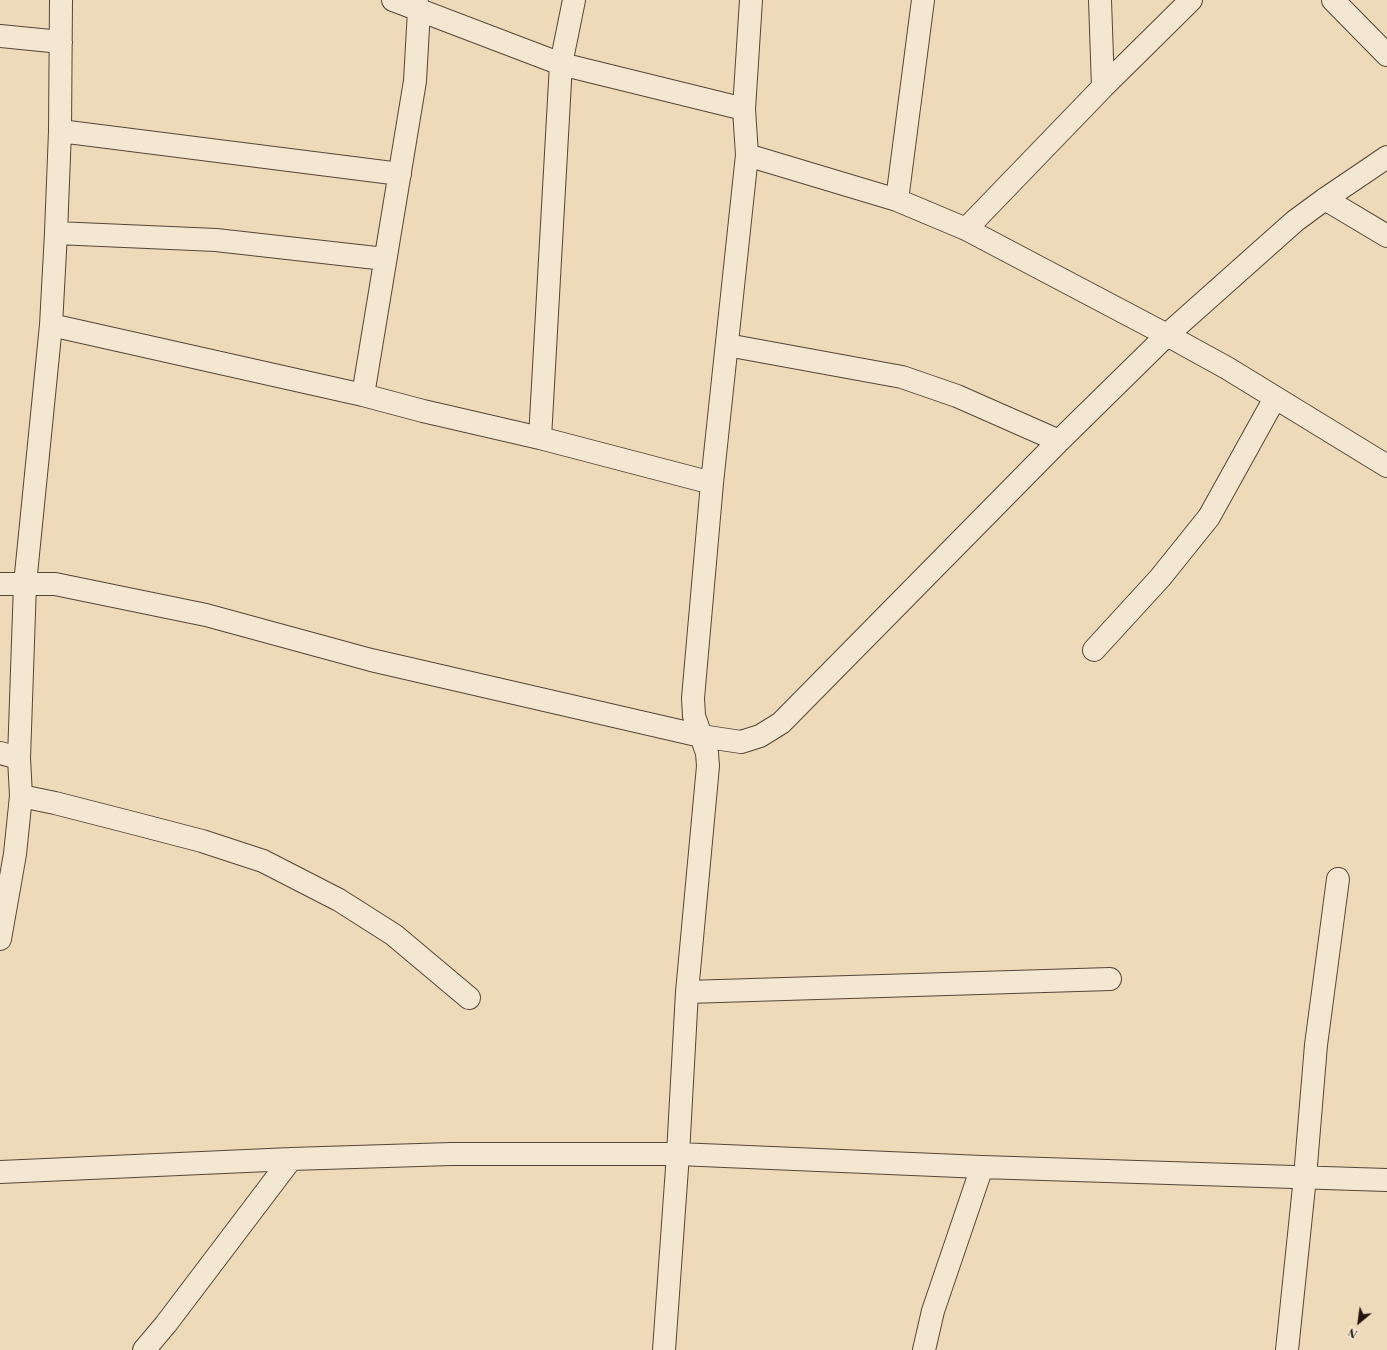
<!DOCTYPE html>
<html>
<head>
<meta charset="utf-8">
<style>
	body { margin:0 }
	#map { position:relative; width:1387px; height:1350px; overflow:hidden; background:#eedab9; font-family:"Libre Bodoni",serif }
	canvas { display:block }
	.north { position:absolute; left:1339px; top:1302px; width:40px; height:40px; -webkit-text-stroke:3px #f4e7d2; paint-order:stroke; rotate:209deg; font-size:11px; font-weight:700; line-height:16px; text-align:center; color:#22130d }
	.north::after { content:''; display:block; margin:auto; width:14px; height:18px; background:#22130d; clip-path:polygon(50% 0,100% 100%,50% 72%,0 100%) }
</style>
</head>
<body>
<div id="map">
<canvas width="1387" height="1350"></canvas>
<div class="north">N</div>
</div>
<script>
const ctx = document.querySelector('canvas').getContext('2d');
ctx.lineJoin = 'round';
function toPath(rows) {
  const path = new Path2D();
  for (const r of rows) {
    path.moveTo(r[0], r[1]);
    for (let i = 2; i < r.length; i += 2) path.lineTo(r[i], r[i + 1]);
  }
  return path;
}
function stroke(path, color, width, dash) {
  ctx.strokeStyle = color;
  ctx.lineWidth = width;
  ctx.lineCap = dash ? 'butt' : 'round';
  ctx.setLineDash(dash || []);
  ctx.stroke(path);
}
const minor = toPath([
	[393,0,561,64,744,109],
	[1100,0,1103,87],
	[1333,0,1387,55],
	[0,36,61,42],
	[60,131,400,174],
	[747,155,897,200,966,229,1167,335,1227,368,1387,466],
	[1325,199,1387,236],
	[897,200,923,0],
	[966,229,1103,87,1191,0],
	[56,233,216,240,385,259],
	[51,325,363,395,423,411,540,438,712,483],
	[727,345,902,377,957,396,1059,441],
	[363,395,415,81,419,10,416,0],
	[540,438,561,64,574,0],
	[0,584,55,584,206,615,371,660,701,736,741,742,760,736,781,723,1059,441,1167,335,1295,221,1325,199,1387,157],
	[1094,650,1160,578,1209,517,1275,398],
	[0,753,19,758],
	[21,796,55,803,133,823,202,841,263,861,339,900,394,935,469,998],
	[0,939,15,854,21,796,19,758,25,584,51,325,56,233,60,131,61,0],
	[687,992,1110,979],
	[0,1172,291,1159,451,1154,678,1154,982,1167,1387,1180],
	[144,1350,166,1324,291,1159],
	[664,1350,678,1154,687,992,708,766,707,753,694,716,693,698,712,483,747,155,744,109,751,0],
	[924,1350,933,1311,982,1167],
	[1287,1350,1305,1177,1316,1045,1338,879]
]);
stroke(minor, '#554538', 24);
stroke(minor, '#f4e7d2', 22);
</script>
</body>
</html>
